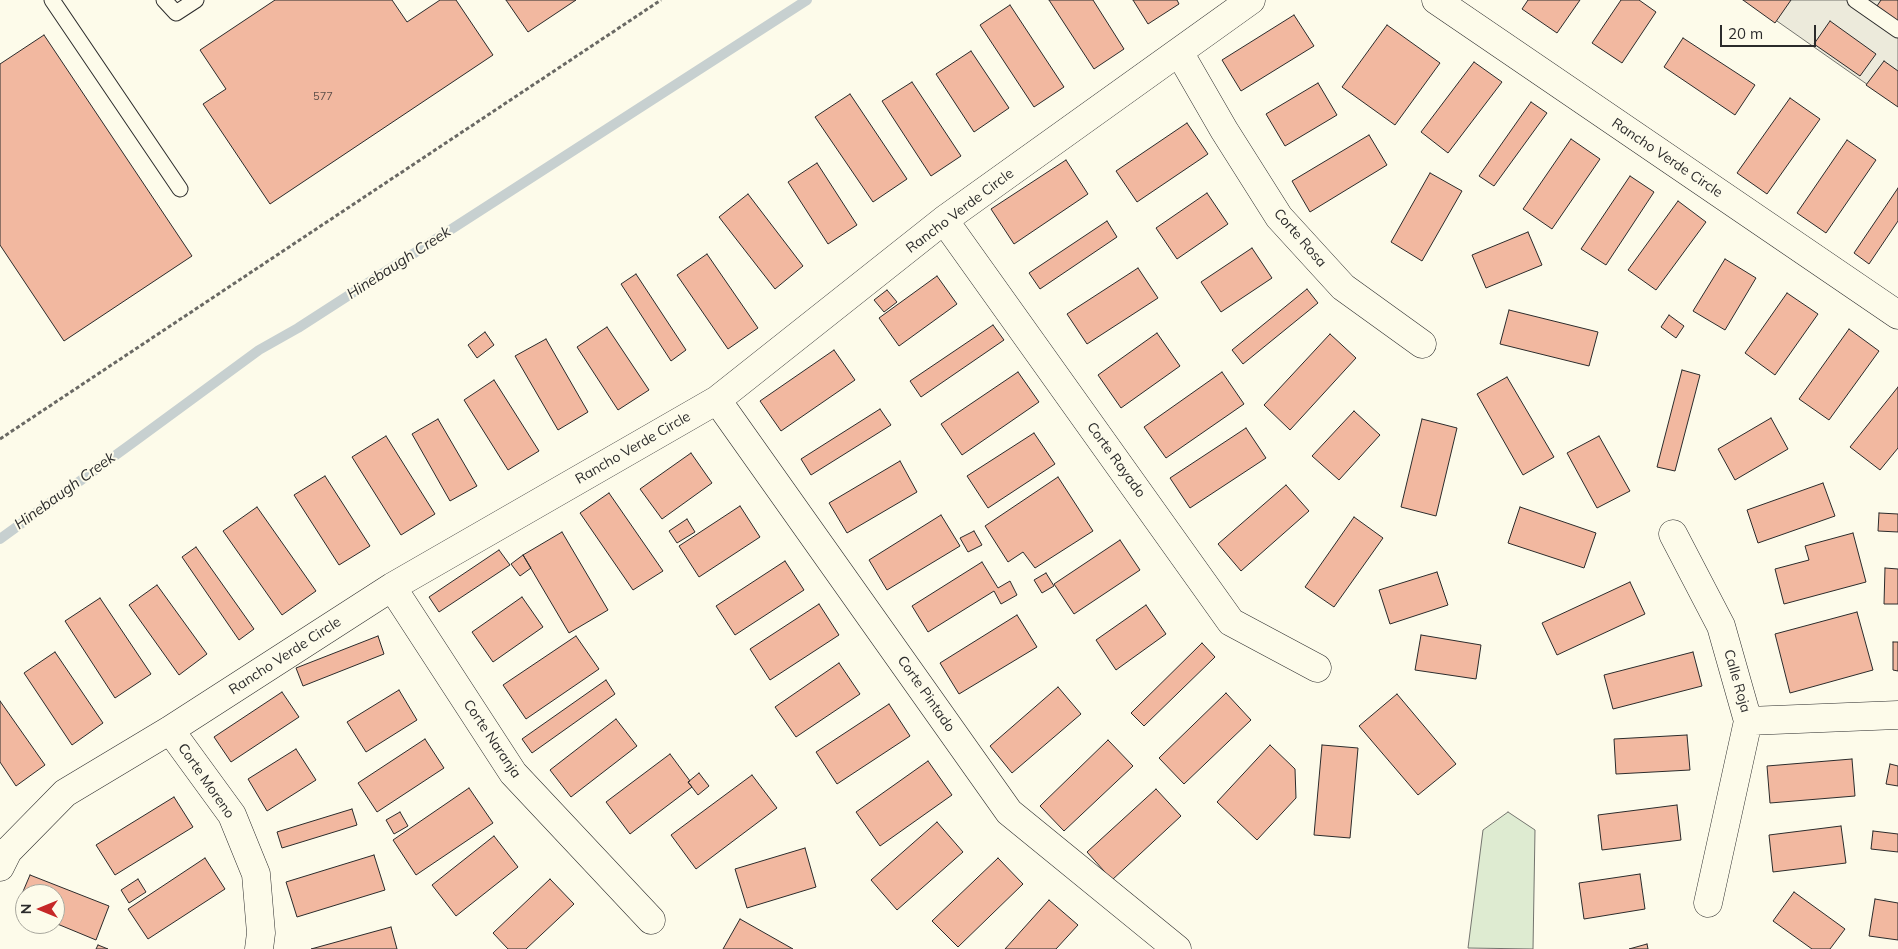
<!DOCTYPE html>
<html>
<head>
<meta charset="utf-8">
<style>
	body { margin:0 }
	#map { position:relative; width:1898px; height:949px; overflow:hidden; background:#fdfbea; font-family:Mulish,sans-serif }
	canvas { display:block }
	.north { position:absolute; left:15px; top:884px; width:50px; height:50px; box-sizing:border-box; background:#fdfbea; border:1px solid #a9a89e; border-radius:50%; rotate:270deg; font-size:14px; font-weight:700; line-height:20px; text-align:center; color:#2b2b2b }
	.north::after { content:''; display:block; margin:auto; width:18px; height:22px; background:#c62828; clip-path:polygon(50% 0,100% 100%,50% 72%,0 100%) }
	.scale { position:absolute; left:1720px; top:25px; width:96px; height:22px; box-sizing:border-box; border:2px solid #2b2b2b; border-top:0; padding-left:6px; font-size:15px; line-height:18px; white-space:nowrap; color:#2b2b2b; -webkit-text-stroke:4px #fdfbea; paint-order:stroke }
</style>
</head>
<body>
<div id="map">
<canvas width="1898" height="949"></canvas>
<div class="north">N</div>
<div class="scale">20 m</div>
</div>
<script>
const ctx = document.querySelector('canvas').getContext('2d');
ctx.lineJoin = 'round';
function paint(path, color) {
  ctx.fillStyle = color;
  ctx.fill(path, 'evenodd');
}
function toPath(rows) {
  const path = new Path2D();
  for (const r of rows) {
    path.moveTo(r[0], r[1]);
    for (let i = 2; i < r.length; i += 2) path.lineTo(r[i], r[i + 1]);
  }
  return path;
}
function stroke(path, color, width, dash) {
  ctx.strokeStyle = color;
  ctx.lineWidth = width;
  ctx.lineCap = dash ? 'butt' : 'round';
  ctx.setLineDash(dash || []);
  ctx.stroke(path);
}
function label(font, color, halo, rows, align = 'center') {
  ctx.font = font + ' Mulish,sans-serif';
  ctx.lineWidth = 4;
  ctx.setLineDash([]);
  ctx.textBaseline = 'middle';
  ctx.strokeStyle = halo;
  ctx.fillStyle = color;
  for (const [text, x, y, turn = 0] of rows) {
    ctx.save();
    ctx.translate(x, y);
    ctx.rotate((+turn || 0) * Math.PI / 180);
    ctx.textAlign = isNaN(turn) ? turn : align;
    if (halo) ctx.strokeText(text, 0, 0);
    ctx.fillText(text, 0, 0);
    ctx.restore();
  }
}
const green = toPath([
	[1508,812,1535,830,1533,949,1468,948,1483,830,1508,812]
]);
paint(green, '#deebd1');
stroke(green, '#74746e', 1);
const parking = toPath([
	[1747,0,1898,0,1898,106,1747,0]
]);
paint(parking, '#eceadb');
stroke(parking, '#74746e', 1);
stroke(toPath([
	[0,539,131,444,259,350,298,328,807,0]
]), '#c7d0d0', 10);
const building = toPath([
	[275,0,392,0,407,22,440,0,456,0,493,55,270,204,203,104,226,89,200,50,275,0],
	[506,0,576,0,528,32,506,0],
	[1049,0,1093,0,1124,49,1094,69,1049,0],
	[1133,0,1177,0,1179,4,1148,24,1133,0],
	[1528,0,1580,0,1557,33,1522,9,1528,0],
	[1621,0,1639,0,1656,12,1622,63,1592,43,1621,0],
	[1743,0,1791,0,1775,23,1743,0],
	[1881,0,1898,0,1898,22,1877,6,1881,0],
	[1010,5,1064,87,1034,107,980,25,1010,5],
	[1294,15,1314,46,1241,91,1222,60,1294,15],
	[1830,21,1876,54,1860,76,1814,44,1830,21],
	[1387,25,1440,63,1395,125,1342,87,1387,25],
	[44,35,192,256,64,341,0,245,0,64,44,35],
	[1683,38,1755,85,1735,115,1664,67,1683,38],
	[971,51,1009,108,974,132,936,74,971,51],
	[1884,61,1898,71,1898,107,1866,85,1884,61],
	[1474,62,1502,82,1448,153,1421,132,1474,62],
	[912,82,961,156,931,176,882,101,912,82],
	[1318,83,1337,115,1285,146,1266,114,1318,83],
	[850,94,907,179,873,202,815,117,850,94],
	[1790,98,1820,119,1767,194,1737,173,1790,98],
	[1531,102,1547,113,1494,186,1479,176,1531,102],
	[1187,123,1208,154,1137,202,1116,171,1187,123],
	[1369,135,1387,165,1310,212,1292,181,1369,135],
	[1571,139,1600,159,1552,229,1523,209,1571,139],
	[1847,140,1876,160,1826,233,1797,213,1847,140],
	[1066,160,1088,194,1014,244,991,209,1066,160],
	[817,163,857,225,828,244,788,182,817,163],
	[1430,173,1462,191,1422,261,1391,242,1430,173],
	[1630,176,1654,192,1606,265,1581,249,1630,176],
	[1898,188,1898,221,1869,264,1854,253,1898,188],
	[1207,193,1228,224,1177,259,1156,228,1207,193],
	[748,194,803,266,775,289,719,217,748,194],
	[1678,201,1706,222,1656,290,1628,270,1678,201],
	[1107,221,1117,237,1040,289,1029,273,1107,221],
	[1528,232,1542,265,1486,288,1472,255,1528,232],
	[1252,248,1272,278,1221,312,1201,282,1252,248],
	[707,254,758,328,728,349,677,275,707,254],
	[1725,259,1756,278,1725,330,1693,311,1725,259],
	[1138,268,1158,298,1087,344,1067,314,1138,268],
	[636,274,686,350,671,361,621,284,636,274],
	[937,276,957,304,899,346,879,318,937,276],
	[1307,289,1318,303,1243,364,1232,350,1307,289],
	[887,290,897,302,884,312,874,300,887,290],
	[1787,293,1818,314,1775,375,1745,353,1787,293],
	[1509,310,1598,332,1589,366,1500,344,1509,310],
	[1669,315,1684,326,1676,338,1661,327,1669,315],
	[993,325,1004,340,921,397,910,381,993,325],
	[607,327,649,390,618,410,577,347,607,327],
	[1849,329,1879,351,1829,420,1799,399,1849,329],
	[485,332,494,345,477,358,468,345,485,332],
	[1157,333,1180,366,1121,408,1098,375,1157,333],
	[1330,334,1356,358,1290,430,1264,405,1330,334],
	[546,339,588,412,558,430,515,356,546,339],
	[834,350,855,380,781,431,760,401,834,350],
	[1682,370,1700,375,1675,471,1657,467,1682,370],
	[1018,372,1039,402,962,455,941,424,1018,372],
	[1222,372,1244,404,1166,458,1144,427,1222,372],
	[1507,377,1554,457,1523,475,1477,394,1507,377],
	[494,380,539,451,508,470,464,400,494,380],
	[1898,387,1898,448,1880,470,1850,447,1898,387],
	[880,409,891,425,811,475,801,459,880,409],
	[1354,411,1380,435,1339,480,1312,456,1354,411],
	[1771,418,1788,449,1735,480,1718,449,1771,418],
	[438,419,477,486,450,501,412,434,438,419],
	[1422,419,1457,428,1436,516,1401,507,1422,419],
	[1246,428,1266,458,1190,508,1170,478,1246,428],
	[1034,433,1055,464,988,508,967,476,1034,433],
	[386,436,435,514,401,535,352,457,386,436],
	[1599,436,1630,491,1597,508,1567,453,1599,436],
	[691,453,712,483,662,519,640,489,691,453],
	[900,461,917,492,847,533,829,503,900,461],
	[325,476,370,546,339,565,294,495,325,476],
	[1058,477,1093,531,1035,568,1023,552,1008,562,985,526,1058,477],
	[1823,483,1835,516,1758,543,1747,510,1823,483],
	[1286,485,1309,511,1241,571,1218,544,1286,485],
	[609,493,663,571,633,590,580,513,609,493],
	[740,506,760,537,699,577,679,546,740,506],
	[257,507,316,591,282,615,223,531,257,507],
	[1520,507,1596,533,1584,568,1508,543,1520,507],
	[1879,513,1898,514,1898,532,1878,531,1879,513],
	[941,515,960,546,887,590,869,560,941,515],
	[1354,517,1383,538,1334,607,1305,587,1354,517],
	[687,519,695,532,677,543,669,531,687,519],
	[974,531,982,545,968,552,960,538,974,531],
	[562,532,608,610,569,633,523,555,562,532],
	[1853,533,1866,582,1784,604,1775,569,1809,560,1805,546,1853,533],
	[1120,540,1140,570,1074,614,1054,584,1120,540],
	[196,547,254,629,239,640,182,557,196,547],
	[499,550,510,565,439,612,429,597,499,550],
	[523,555,531,568,520,576,511,564,523,555],
	[785,561,804,590,735,635,716,606,785,561],
	[982,562,998,588,1010,581,1017,595,1001,604,994,591,928,632,912,606,982,562],
	[1885,568,1898,569,1898,604,1884,604,1885,568],
	[1437,572,1448,605,1390,624,1379,590,1437,572],
	[1046,573,1054,586,1042,593,1034,580,1046,573],
	[1630,582,1645,614,1557,655,1542,623,1630,582],
	[157,585,207,654,179,675,129,605,157,585],
	[522,597,543,627,493,662,472,632,522,597],
	[100,598,151,674,115,698,65,621,100,598],
	[819,604,839,635,770,680,750,649,819,604],
	[1146,605,1166,634,1116,670,1096,640,1146,605],
	[1857,612,1873,670,1790,693,1775,634,1857,612],
	[1017,615,1037,647,959,694,940,663,1017,615],
	[1421,635,1481,645,1476,679,1415,670,1421,635],
	[378,636,384,654,303,686,296,668,378,636],
	[576,636,599,669,526,719,503,685,576,636],
	[1893,642,1898,642,1898,671,1893,670,1893,642],
	[1202,643,1215,657,1144,726,1131,713,1202,643],
	[55,652,103,723,72,745,24,673,55,652],
	[1693,652,1702,686,1613,709,1604,675,1693,652],
	[839,663,860,694,796,737,775,707,839,663],
	[606,680,615,694,532,753,522,739,606,680],
	[1058,687,1081,714,1012,773,990,746,1058,687],
	[399,690,417,720,366,752,347,722,399,690],
	[282,692,299,717,231,762,214,737,282,692],
	[1226,693,1251,720,1184,784,1159,758,1226,693],
	[1397,694,1456,764,1418,795,1359,726,1397,694],
	[0,701,45,765,16,786,0,762,0,701],
	[889,704,910,736,837,784,816,752,889,704],
	[616,719,637,746,571,797,550,770,616,719],
	[1687,735,1690,770,1616,774,1614,739,1687,735],
	[425,739,444,768,377,812,358,783,425,739],
	[1108,740,1133,766,1064,831,1040,806,1108,740],
	[1270,745,1295,769,1296,798,1257,840,1217,802,1270,745],
	[1322,745,1358,748,1350,838,1314,835,1322,745],
	[296,749,316,780,267,811,248,779,296,749],
	[670,754,690,781,688,782,692,787,630,834,606,802,670,754],
	[1852,759,1855,796,1770,803,1767,766,1852,759],
	[928,761,952,795,880,846,856,812,928,761],
	[1890,764,1898,766,1898,786,1886,784,1890,764],
	[699,773,709,786,698,795,688,782,699,773],
	[752,775,777,808,696,869,671,835,752,775],
	[469,788,493,823,416,875,393,840,469,788],
	[1156,789,1181,816,1112,880,1087,852,1156,789],
	[174,797,193,827,115,875,96,845,174,797],
	[1677,805,1681,840,1602,850,1598,815,1677,805],
	[352,809,357,825,282,848,277,832,352,809],
	[400,812,408,826,394,834,386,820,400,812],
	[937,822,963,852,897,910,871,880,937,822],
	[1841,826,1846,863,1773,872,1769,835,1841,826],
	[1873,831,1898,834,1898,852,1871,849,1873,831],
	[494,836,518,867,456,916,432,885,494,836],
	[805,848,816,887,747,908,735,869,805,848],
	[374,855,385,890,297,917,286,882,374,855],
	[205,858,225,889,148,939,128,909,205,858],
	[998,858,1023,884,958,947,932,921,998,858],
	[1640,874,1645,909,1584,919,1579,883,1640,874],
	[30,875,109,906,96,940,55,923,55,894,25,894,25,911,16,908,30,875],
	[138,879,146,892,129,903,121,890,138,879],
	[550,879,574,904,526,949,508,949,493,933,550,879],
	[1794,892,1845,929,1830,949,1812,949,1773,921,1794,892],
	[1875,899,1898,903,1898,940,1869,936,1875,899],
	[1049,900,1078,925,1056,949,1005,949,1049,900],
	[740,919,793,949,723,949,740,919],
	[391,927,397,949,311,949,391,927],
	[1647,944,1648,949,1629,949,1647,944],
	[98,945,108,949,96,949,98,945]
]);
paint(building, '#f2b8a0');
stroke(building, '#2b2b2b', 1);
const lane = toPath([
	[52,0,180,189],
	[164,0,176,13,196,0],
	[1855,0,1898,30]
]);
const street = toPath([
	[1436,0,1898,315],
	[1179,52,1224,130,1279,217,1343,287,1422,344],
	[944,220,1231,622,1317,668],
	[717,400,1009,812,1177,949],
	[1673,534,1721,626,1748,721,1898,715],
	[392,587,513,773,651,920],
	[170,730,232,815,256,874,261,933,259,949],
	[0,867,8,851,65,793,170,730,392,587,717,400,944,220,1251,0],
	[1708,903,1748,721]
]);
stroke(lane, '#2b2b2b', 17);
stroke(street, '#2b2b2b', 29);
stroke(toPath([
	[0,439,661,0]
]), '#6a6964', 3, [4, 2.5]);
stroke(lane, '#fdfbea', 15);
stroke(street, '#fdfbea', 28);
label('11px', '#5d4e48', null, [
	["577",323,97]
]);
label('14px', '#2b2b2b', '#fdfbea', [
	["Rancho Verde Circle",1667,158,34],
	["Rancho Verde Circle",960,211,-37],
	["Corte Rosa",1300,238,49],
	["Rancho Verde Circle",633,448,-30],
	["Corte Rayado",1116,460,54],
	["Rancho Verde Circle",285,656,-33],
	["Calle Roja",1737,681,74],
	["Corte Pintado",926,694,55],
	["Corte Naranja",492,739,56],
	["Corte Moreno",206,781,55]
]);
label('italic 15px', '#2b2b2b', '#fdfbea', [
	["Hinebaugh Creek",399,263,-33],
	["Hinebaugh Creek",65,491,-36]
]);
</script>
</body>
</html>
